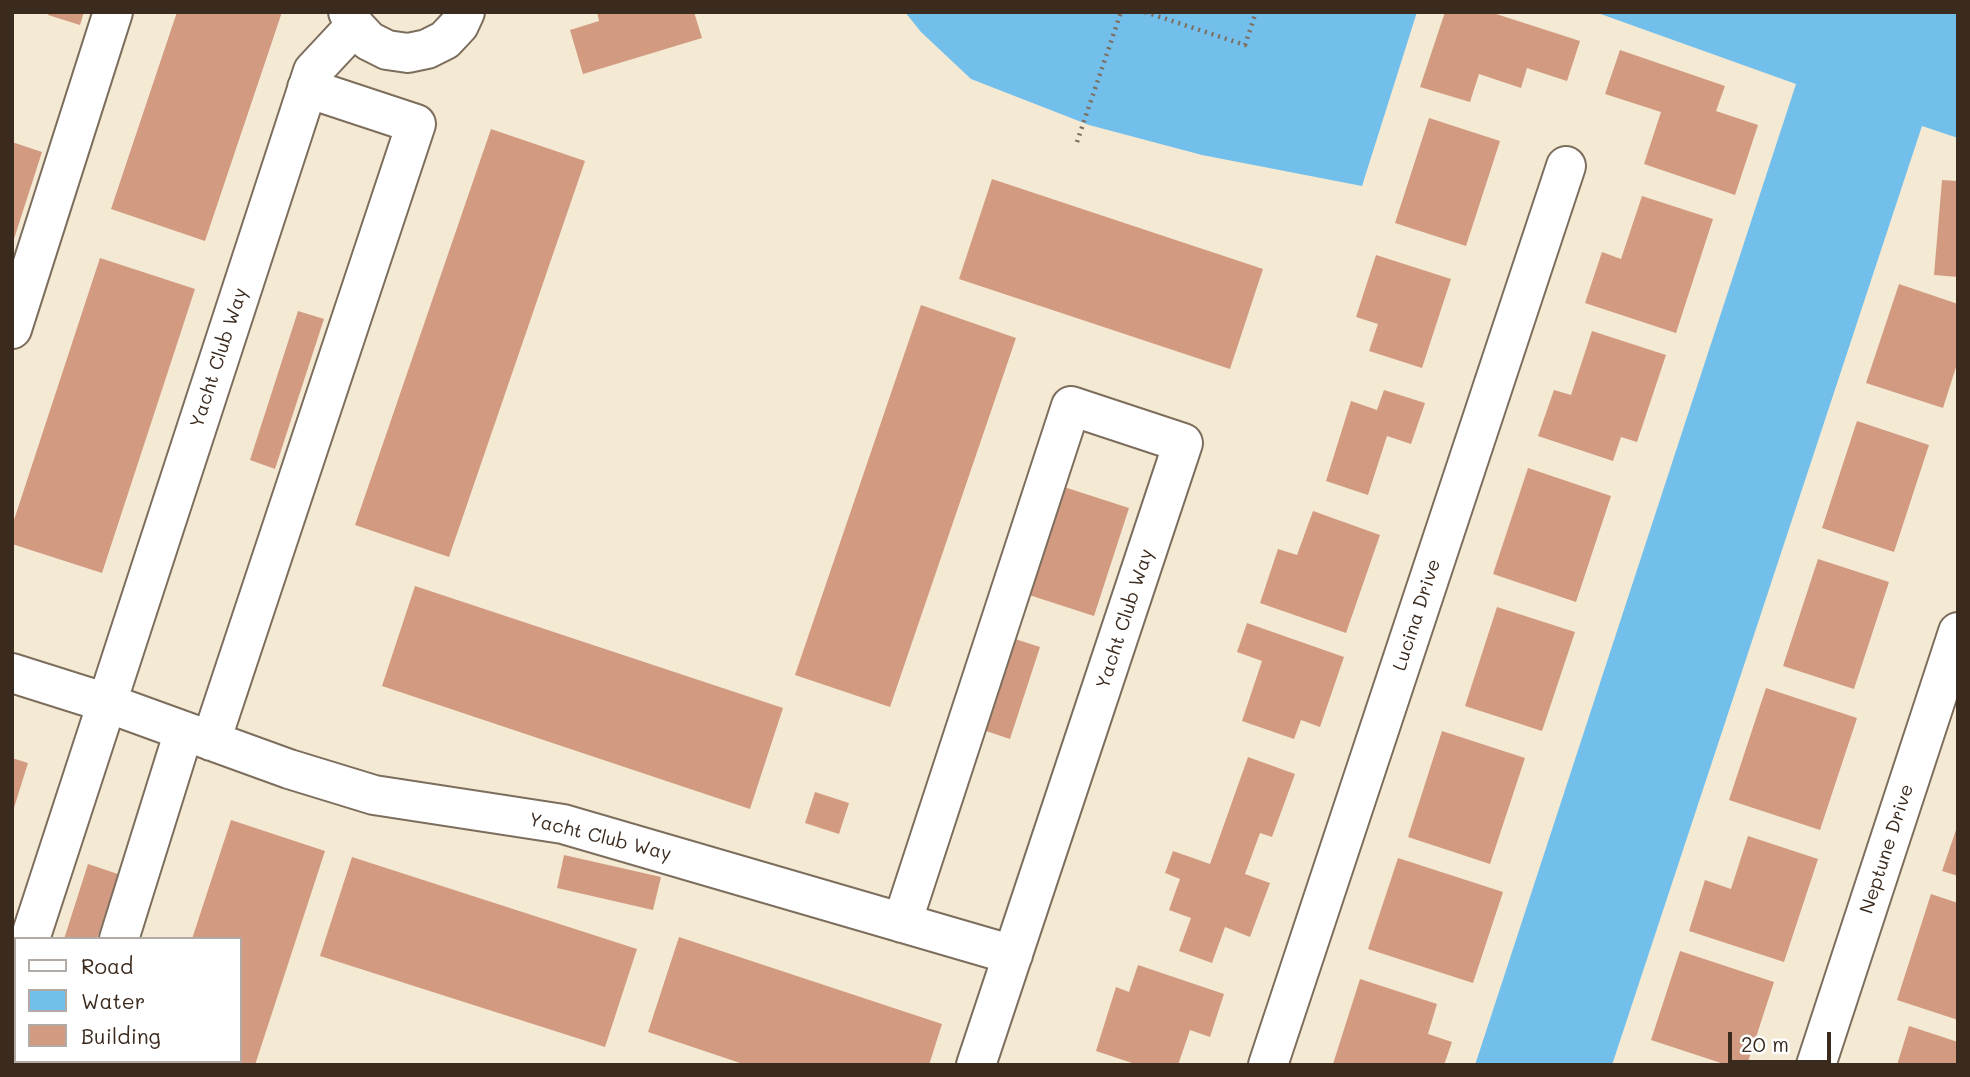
<!DOCTYPE html>
<html>
<head>
<meta charset="utf-8">
<style>
	body { margin:0 }
	#map { position:relative; width:1970px; height:1077px; overflow:hidden; background:#f4e9d3; font-family:Mali,sans-serif }
	canvas { display:block }
	.frame { position:absolute; inset:0; border:14px solid #3b2a1e; pointer-events:none }
	.legend { position:absolute; left:14px; top:937px; width:228px; height:126px; box-sizing:border-box; background:#fff; border:2px solid #b1aaa5; margin:0; padding:9px 12px; list-style:none; font-size:21px; color:#3b2a1e }
	.legend li { display:flex; align-items:center; gap:14px; height:35px }
	.legend b { width:35px; border:2px solid #b1aaa5 }
	.scale { position:absolute; left:1728px; top:1032px; width:103px; height:32px; box-sizing:border-box; border:4px solid #3b2a1e; border-top:0; padding-left:9px; font-size:21px; line-height:24px; white-space:nowrap; color:#3b2a1e; -webkit-text-stroke:5px #fff; paint-order:stroke }
</style>
</head>
<body>
<div id="map">
<canvas width="1970" height="1077"></canvas>
<div class="frame"></div>
<ul class="legend">
<li><b style="height:9px;background:#fff"></b>Road</li>
<li><b style="height:19px;background:#73bfec"></b>Water</li>
<li><b style="height:19px;background:#d29b81"></b>Building</li>
</ul>
<div class="scale">20 m</div>
</div>
<script>
const ctx = document.querySelector('canvas').getContext('2d');
ctx.lineJoin = 'round';
function paint(path, color) {
  ctx.fillStyle = color;
  ctx.fill(path, 'evenodd');
}
function toPath(rows) {
  const path = new Path2D();
  for (const r of rows) {
    path.moveTo(r[0], r[1]);
    for (let i = 2; i < r.length; i += 2) path.lineTo(r[i], r[i + 1]);
  }
  return path;
}
function stroke(path, color, width, dash) {
  ctx.strokeStyle = color;
  ctx.lineWidth = width;
  ctx.lineCap = dash ? 'butt' : 'round';
  ctx.setLineDash(dash || []);
  ctx.stroke(path);
}
function label(font, color, halo, rows, align = 'center') {
  ctx.font = font + ' Mali,sans-serif';
  ctx.lineWidth = 7;
  ctx.setLineDash([]);
  ctx.textBaseline = 'middle';
  ctx.strokeStyle = halo;
  ctx.fillStyle = color;
  for (const [text, x, y, turn = 0] of rows) {
    ctx.save();
    ctx.translate(x, y);
    ctx.rotate((+turn || 0) * Math.PI / 180);
    ctx.textAlign = isNaN(turn) ? turn : align;
    if (halo) ctx.strokeText(text, 0, 0);
    ctx.fillText(text, 0, 0);
    ctx.restore();
  }
}
paint(toPath([
	[905,12,1417,12,1362,186,1202,155,1089,125,971,79,921,32],
	[1595,12,1958,12,1958,138,1922,126,1612,1065,1475,1065,1796,84]
]), '#73bfec');
paint(toPath([
	[49,12,84,12,80,25,48,15],
	[177,12,282,12,205,241,111,209],
	[597,12,694,12,702,38,583,74,570,30,599,21],
	[1445,12,1490,12,1580,41,1567,81,1527,68,1521,88,1479,74,1470,102,1420,87],
	[1620,50,1725,86,1716,111,1758,125,1735,195,1644,164,1661,112,1605,94],
	[1429,118,1500,141,1466,246,1395,223],
	[491,129,585,161,449,557,355,525],
	[12,142,42,152,13,242,12,242],
	[992,179,1263,269,1230,369,959,279],
	[1942,180,1958,181,1958,277,1934,275],
	[1642,196,1713,219,1676,333,1585,303,1602,252,1621,259],
	[1376,255,1451,279,1422,368,1369,351,1378,324,1356,317],
	[100,258,195,289,102,573,12,544,12,526],
	[1899,284,1958,304,1958,361,1943,408,1866,383],
	[921,305,1016,338,890,707,795,675],
	[298,311,324,319,275,469,250,460],
	[1592,331,1666,355,1637,442,1621,437,1613,461,1538,436,1554,390,1571,395],
	[1384,390,1425,403,1411,444,1387,436,1368,495,1326,481,1351,401,1377,410],
	[1857,421,1929,445,1894,552,1822,528],
	[1528,468,1611,496,1576,602,1493,574],
	[1061,486,1129,508,1094,616,1026,594],
	[1313,511,1380,535,1346,633,1260,603,1278,549,1297,555],
	[1818,559,1889,582,1854,689,1783,666],
	[415,586,783,708,750,809,382,686],
	[1497,607,1575,632,1542,731,1465,706],
	[1247,623,1344,657,1320,727,1301,720,1294,739,1242,721,1262,661,1237,652],
	[1009,637,1040,647,1010,739,980,729],
	[1766,688,1857,718,1820,830,1729,800],
	[1442,731,1525,758,1490,864,1408,837],
	[1248,757,1295,774,1272,837,1260,833,1245,874,1270,883,1250,937,1225,927,1212,963,1179,951,1191,918,1169,910,1180,879,1165,873,1173,851,1210,864],
	[12,758,28,763,13,811,12,811],
	[815,792,849,803,839,834,805,823],
	[231,820,325,851,255,1065,151,1065,152,1061,240,1061,240,939,192,939],
	[1958,824,1958,876,1942,871],
	[1748,836,1818,859,1784,962,1689,931,1705,880,1731,889],
	[564,855,661,877,653,910,557,888],
	[352,857,637,949,605,1047,320,956],
	[1398,858,1503,892,1473,983,1368,949],
	[88,864,118,874,97,939,64,939],
	[1931,894,1958,903,1958,1020,1897,1000],
	[679,937,942,1024,929,1065,746,1065,648,1032],
	[1680,951,1774,982,1747,1065,1727,1065,1651,1040],
	[1138,965,1224,994,1210,1037,1190,1030,1178,1065,1138,1065,1096,1051,1116,987,1129,992],
	[1360,979,1437,1004,1428,1034,1452,1042,1444,1065,1333,1064],
	[1909,1026,1958,1042,1958,1065,1897,1065]
]), '#d29b81');
const minor = toPath([
	[348,12,355,26,369,41,387,50,408,53,427,49,445,40,459,25,465,12],
	[12,329,113,12],
	[12,673,107,703,289,769,374,795,563,824,1013,955],
	[211,741,416,124,307,88],
	[902,923,1071,406,1183,443,976,1065],
	[30,939,313,71,355,26],
	[119,939,184,731],
	[12,994,16,983],
	[25,1061,36,1065],
	[79,1065,80,1061],
	[1268,1065,1566,166],
	[1816,1065,1958,632]
]);
stroke(minor, '#7c6d5d', 42);
stroke(toPath([
	[1145,12,1245,45,1256,12],
	[1077,142,1121,12]
]), '#7c6d5d', 4.5, [2, 5]);
stroke(minor, '#fff', 38);
label('19px', '#3b2a1e', '#fff', [
	["Yacht Club Way",219,358,-72],
	["Lucina Drive",1417,615,-72],
	["Yacht Club Way",1125,619,-72],
	["Yacht Club Way",600,837,14],
	["Neptune Drive",1887,849,-72]
]);
</script>
</body>
</html>
